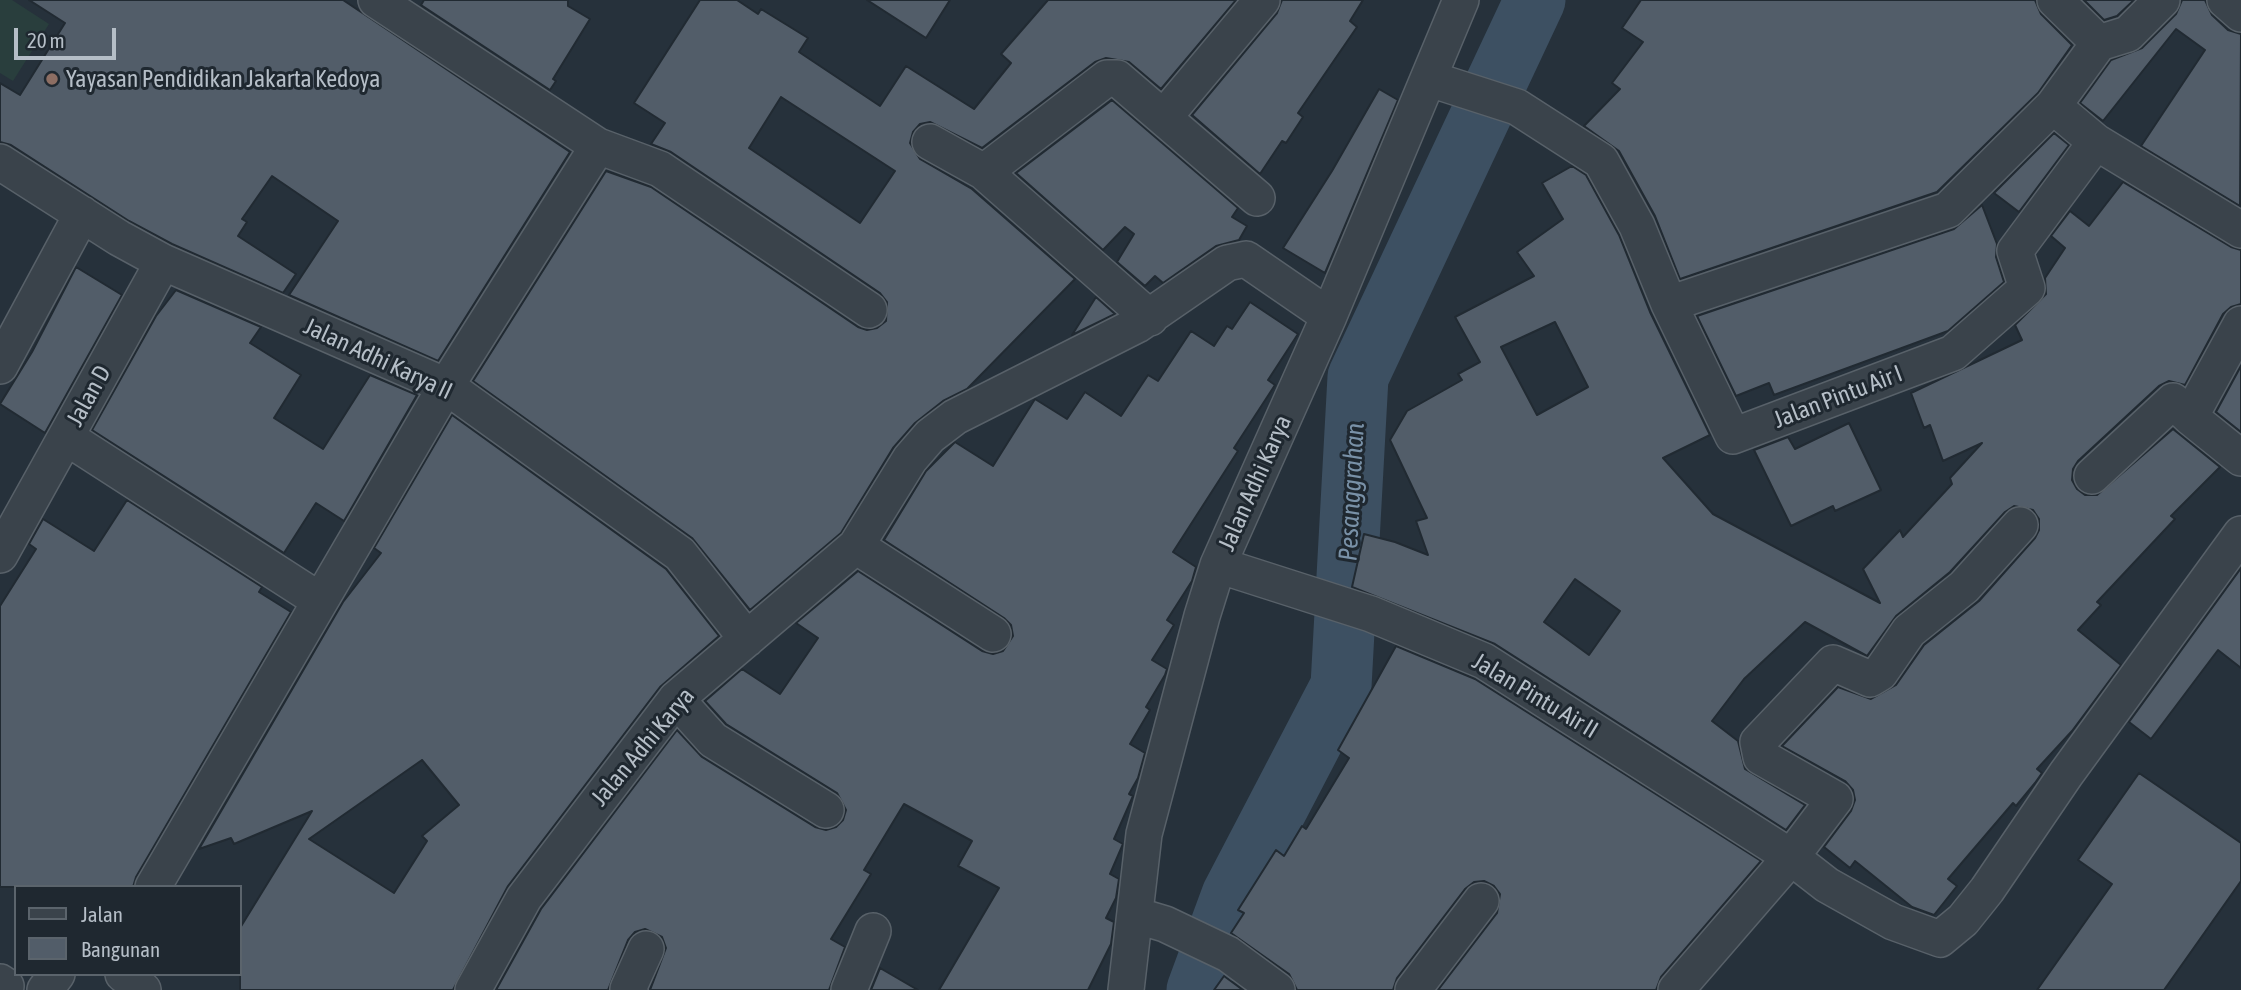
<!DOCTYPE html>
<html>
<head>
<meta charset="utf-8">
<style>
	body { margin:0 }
	#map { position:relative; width:2241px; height:990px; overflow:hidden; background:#26313b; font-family:"Asap Condensed",sans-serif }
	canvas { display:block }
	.legend { position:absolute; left:14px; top:885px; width:228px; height:91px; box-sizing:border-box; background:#1f2830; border:2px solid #5b646c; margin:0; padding:9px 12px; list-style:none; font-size:21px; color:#b5bec7 }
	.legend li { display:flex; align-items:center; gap:14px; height:35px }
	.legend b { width:35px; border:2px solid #5b646c }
	.scale { position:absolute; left:14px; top:28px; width:102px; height:32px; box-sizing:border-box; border:4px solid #b5bec7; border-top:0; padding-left:9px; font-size:21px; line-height:24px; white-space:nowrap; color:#b5bec7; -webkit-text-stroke:5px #1f2830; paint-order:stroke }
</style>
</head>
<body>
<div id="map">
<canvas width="2241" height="990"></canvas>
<ul class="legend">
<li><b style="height:9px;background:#3a434b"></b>Jalan</li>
<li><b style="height:19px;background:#525d69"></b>Bangunan</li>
</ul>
<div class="scale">20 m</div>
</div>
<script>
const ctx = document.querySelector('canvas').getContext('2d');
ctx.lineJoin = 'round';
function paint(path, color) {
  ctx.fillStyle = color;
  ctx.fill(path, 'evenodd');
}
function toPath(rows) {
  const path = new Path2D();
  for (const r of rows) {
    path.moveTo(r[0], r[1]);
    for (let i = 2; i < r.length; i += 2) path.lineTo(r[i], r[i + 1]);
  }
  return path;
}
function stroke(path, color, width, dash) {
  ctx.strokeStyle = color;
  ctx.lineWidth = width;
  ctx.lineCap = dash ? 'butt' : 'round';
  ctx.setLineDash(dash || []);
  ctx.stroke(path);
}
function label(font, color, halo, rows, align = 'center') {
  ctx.font = font + ' "Asap Condensed",sans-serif';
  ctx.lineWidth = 6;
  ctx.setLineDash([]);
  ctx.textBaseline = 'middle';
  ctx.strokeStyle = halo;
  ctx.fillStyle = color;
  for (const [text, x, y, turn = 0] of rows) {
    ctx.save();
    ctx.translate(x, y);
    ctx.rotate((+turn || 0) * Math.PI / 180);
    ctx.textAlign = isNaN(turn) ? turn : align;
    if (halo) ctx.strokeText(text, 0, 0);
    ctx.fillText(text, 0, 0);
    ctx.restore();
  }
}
paint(toPath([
	[0,0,12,0,49,24,13,81,0,73]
]), '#293e3d');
stroke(toPath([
	[1197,990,1232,895,1341,686,1358,377,1535,0]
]), '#3d5062', 61);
const building = toPath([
	[29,0,343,0,570,152,438,361,289,295,338,221,272,176,242,219,247,222,238,236,296,274,283,293,172,244,129,221,11,145,0,142,0,83,20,95,65,23,29,0],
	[424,0,568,0,568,6,590,19,553,79,556,81,550,90,421,5,424,0],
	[700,0,737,0,758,14,761,9,808,38,799,52,880,106,906,66,974,109,1011,63,1001,54,1048,0,1236,0,1161,89,1129,62,1106,58,1095,62,982,148,930,122,920,124,913,132,910,143,920,159,972,189,1075,279,967,389,943,401,915,423,893,448,841,533,750,610,692,538,473,381,606,171,651,187,858,327,867,330,877,328,886,321,887,302,880,293,671,152,651,144,665,123,634,103,700,0],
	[781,97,895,171,860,223,749,148,781,97],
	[867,0,950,0,926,38,867,0],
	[1282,0,1363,0,1350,21,1357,27,1298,113,1303,117,1286,143,1282,141,1260,174,1192,115,1277,13,1282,0],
	[1641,0,2035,0,2041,14,2072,45,2038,93,1937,192,1680,279,1655,216,1619,151,1584,126,1620,89,1612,83,1643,42,1622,28,1641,0],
	[2084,0,2134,0,2117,16,2104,20,2084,0],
	[2182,0,2205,0,2212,15,2228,30,2241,34,2240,206,2141,146,2205,50,2176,29,2103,121,2080,103,2111,60,2142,48,2176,14,2182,0],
	[1379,89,1398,100,1325,273,1283,248,1332,171,1379,89],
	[1112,100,1238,208,1232,217,1247,226,1239,240,1216,246,1163,283,1155,276,1145,286,1117,262,1134,234,1125,227,1103,250,1016,173,1112,100],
	[2054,133,2069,145,2019,212,1994,193,2054,133],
	[1572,166,1586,175,1619,235,1650,312,1710,435,1663,458,1713,514,1880,603,1863,569,1900,530,1903,537,1952,484,1950,478,1982,443,1943,461,1930,425,1924,428,1911,393,2022,340,2015,325,2046,294,2045,278,2065,248,2051,236,2070,211,2089,226,2123,182,2231,247,2241,250,2241,304,2231,307,2223,314,2185,385,2169,381,2159,386,2078,461,2073,469,2072,480,2077,489,2085,495,2097,495,2173,429,2220,467,2171,516,2175,519,2097,602,2101,605,2078,630,2121,665,2072,731,2037,769,2042,773,2035,783,2016,806,2013,803,1948,879,1957,886,1934,915,1912,907,1855,861,1850,868,1824,847,1851,811,1855,800,1853,790,1845,781,1782,746,1838,687,1871,699,1896,685,1924,645,1979,601,2035,538,2039,530,2039,519,2033,510,2014,506,2005,512,1950,572,1896,616,1867,656,1805,622,1744,679,1712,721,1738,741,1745,769,1805,805,1786,830,1495,644,1352,587,1364,534,1395,542,1428,555,1416,521,1427,518,1390,440,1407,411,1462,380,1458,374,1480,362,1455,317,1534,276,1517,252,1563,219,1542,183,1572,166],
	[1555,322,1588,387,1537,415,1501,347,1555,322],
	[1575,579,1620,611,1589,655,1544,622,1575,579],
	[1982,205,1997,244,1996,257,2004,282,1948,331,1774,395,1769,383,1736,396,1697,316,1954,229,1982,205],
	[76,267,122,295,45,433,0,404,32,352,76,267],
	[176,290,261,327,250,343,301,375,274,418,323,449,370,375,417,395,344,521,316,503,284,553,92,430,156,316,176,290],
	[1096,297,1115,314,1072,335,1096,297],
	[1250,302,1298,334,1268,380,1275,385,1234,448,1238,451,1173,552,1196,567,1192,581,1167,620,1174,625,1152,660,1167,669,1165,675,1146,707,1150,710,1130,744,1145,753,1138,778,1129,794,1133,796,1114,839,1123,844,1110,874,1119,879,1116,898,1106,918,1114,922,1111,944,1088,990,939,990,999,888,958,866,972,841,904,804,864,870,871,874,831,939,845,947,829,990,650,990,666,948,662,937,645,929,635,932,628,940,608,990,496,990,541,909,677,730,702,757,815,827,826,830,836,827,843,820,846,810,837,793,726,724,705,701,742,669,780,694,818,638,796,623,858,571,982,651,993,654,1003,651,1013,636,1011,625,1004,618,884,540,926,471,955,442,993,466,1035,399,1067,419,1085,392,1121,416,1148,375,1158,381,1191,331,1214,346,1227,326,1232,329,1250,302],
	[2241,366,2241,432,2216,412,2241,366],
	[452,415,666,569,719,636,660,687,508,886,453,990,240,990,240,928,312,811,234,844,231,838,199,849,343,602,381,553,374,548,452,415],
	[422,760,459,805,422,836,427,841,394,893,309,839,422,760],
	[1849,423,1881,490,1835,511,1833,506,1791,526,1754,450,1788,437,1795,449,1849,423],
	[127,500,262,587,259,592,291,612,136,877,133,887,0,887,0,606,36,549,29,544,43,519,94,551,127,500],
	[2241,568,2241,668,2218,650,2151,739,2129,722,2241,568],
	[1396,646,1475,679,1761,861,1661,977,1656,990,1438,990,1497,913,1500,894,1494,886,1484,881,1474,882,1465,889,1397,978,1393,990,1297,990,1289,974,1231,933,1244,913,1238,910,1276,850,1284,856,1302,826,1306,829,1349,758,1338,750,1396,646],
	[2139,773,2241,843,2241,881,2164,990,2037,990,2112,884,2078,860,2139,773],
	[880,968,918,990,871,990,880,968],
	[1224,976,1243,990,1214,990,1224,976]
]);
paint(building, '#525d69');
stroke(building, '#212a32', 2);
const street = toPath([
	[376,0,598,146,660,169,869,310],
	[2055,0,2099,43],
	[2225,0,2241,14],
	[1430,79,1517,107,1601,161,1637,226,1669,304,1733,436,1953,353,2027,288,2015,251,2096,142,2053,106,2099,43,2128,34,2162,0],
	[1164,117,1262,0],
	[930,142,984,172,1150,318],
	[2096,142,2241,230],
	[0,162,119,238,163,262,446,386,680,554,747,639],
	[984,172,1107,78,1117,78,1257,198],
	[1669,304,1948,210,2053,106],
	[0,366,82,214],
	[2190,417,2241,458],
	[66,437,319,600],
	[2092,476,2173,401,2190,417,2241,324],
	[856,546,993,634],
	[0,555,163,262],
	[1218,565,1371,614,1484,661,1791,857,1827,885,1893,922,1940,939,1963,920,1987,890,2066,774,2241,534],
	[676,699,713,740,826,810],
	[153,887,446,386,598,146],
	[1135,915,1165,924,1228,954,1277,990],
	[123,974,143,990],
	[0,982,6,986],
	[45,990,57,974],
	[473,990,524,898,676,699,856,546,910,459,930,436,955,417,1137,325,1227,263,1246,259,1329,316],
	[630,990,628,989,646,949],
	[849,990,873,931],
	[1126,990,1144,834,1202,616,1218,565,1329,316,1461,0],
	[1413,990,1481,901],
	[1676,990,1791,857,1835,799,1761,757,1758,742,1833,663,1870,679,1880,673,1909,631,1964,587,2020,525]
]);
stroke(street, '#586169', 38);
stroke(street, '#3a434b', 35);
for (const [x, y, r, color] of [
	[52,79,7,"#8d6e63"]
]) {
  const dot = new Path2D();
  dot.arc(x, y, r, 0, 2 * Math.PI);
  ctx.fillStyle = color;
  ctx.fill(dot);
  stroke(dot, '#1f2830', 2.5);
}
label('24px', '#b5bec7', '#1f2830', [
	["Yayasan Pendidikan Jakarta Kedoya",66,79]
], 'left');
label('24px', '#b5bec7', '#1f2830', [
	["Jalan Adhi Karya II",378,359,25],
	["Jalan D",89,396,-61],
	["Jalan Pintu Air I",1838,397,-21],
	["Jalan Adhi Karya",1255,483,-66],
	["Jalan Pintu Air II",1535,696,31],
	["Jalan Adhi Karya",643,747,-50]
]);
label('italic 26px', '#7991a7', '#1f2830', [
	["Pesanggrahan",1352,492,-87]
]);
</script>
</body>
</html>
